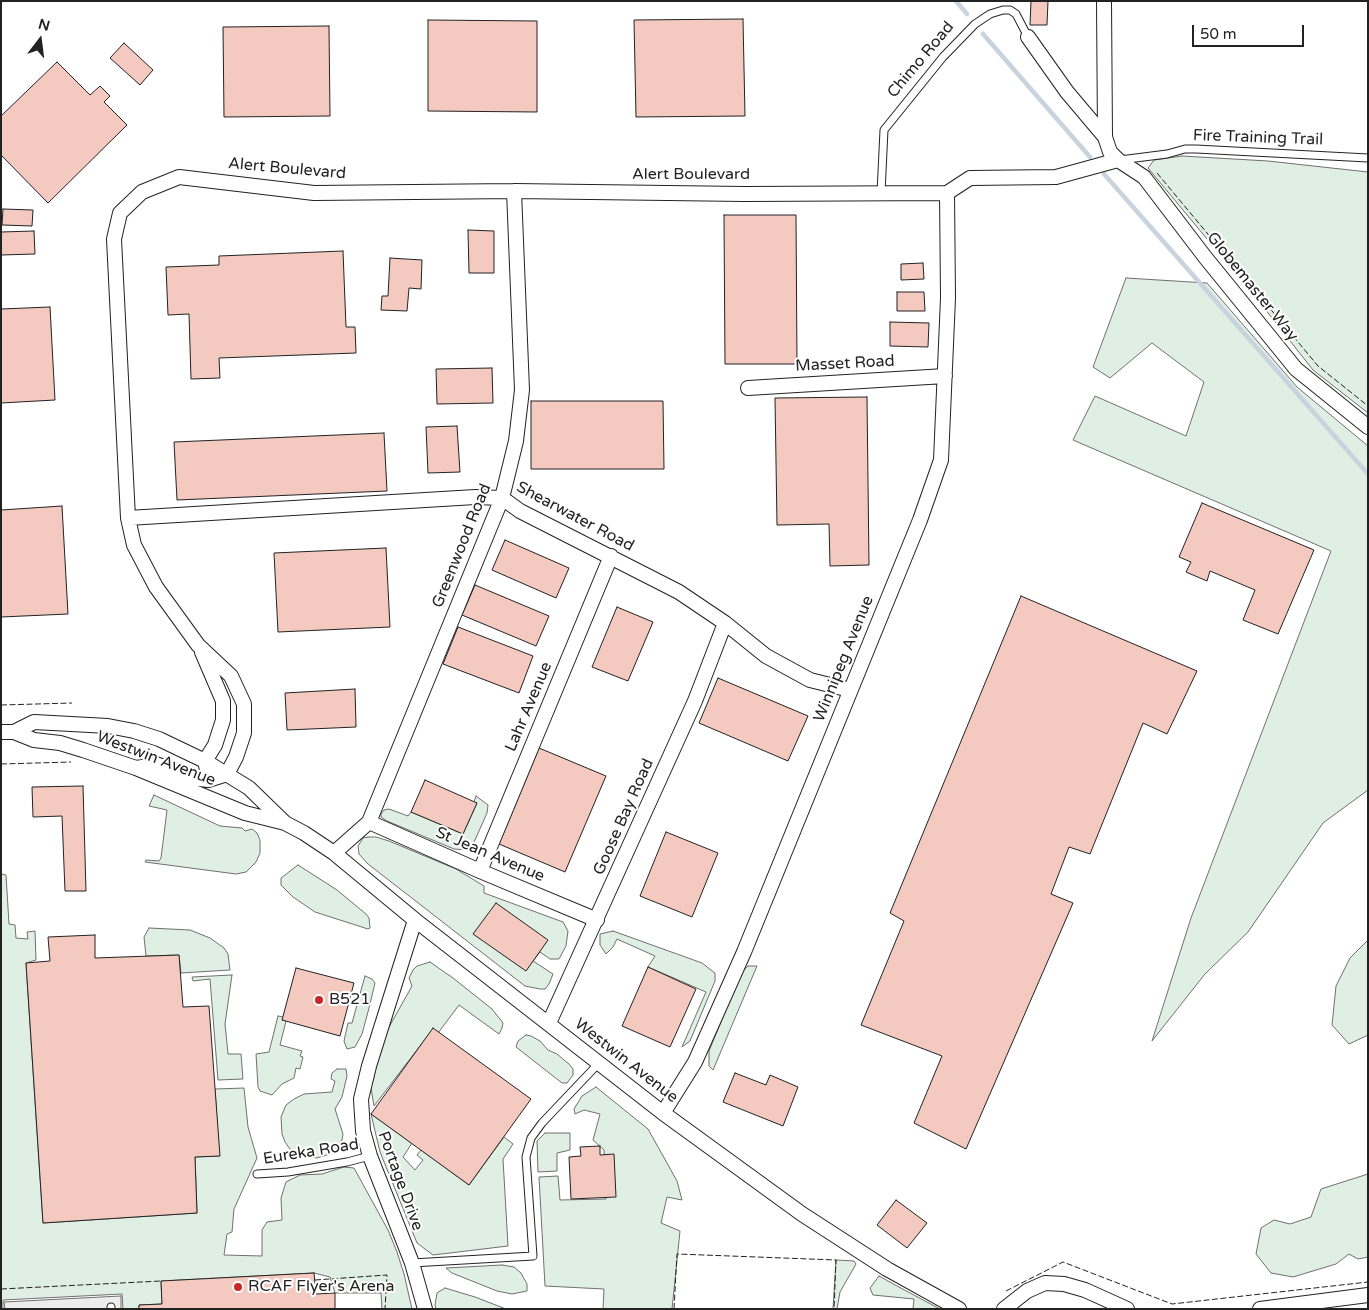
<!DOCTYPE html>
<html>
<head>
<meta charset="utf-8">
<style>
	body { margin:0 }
	#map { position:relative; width:1369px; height:1310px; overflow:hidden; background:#fff; font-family:"Varela Round",sans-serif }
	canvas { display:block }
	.frame { position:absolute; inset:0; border:2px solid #222; pointer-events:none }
	.north { position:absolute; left:15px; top:15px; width:50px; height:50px; -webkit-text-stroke:4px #fff; paint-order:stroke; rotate:15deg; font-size:14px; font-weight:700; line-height:20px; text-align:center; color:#222 }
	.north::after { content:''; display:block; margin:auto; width:18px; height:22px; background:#222; clip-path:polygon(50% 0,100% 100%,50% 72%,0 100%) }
	.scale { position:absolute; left:1192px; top:25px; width:112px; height:22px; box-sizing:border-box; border:2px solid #222; border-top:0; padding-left:6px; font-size:15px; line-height:18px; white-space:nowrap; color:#222; -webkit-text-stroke:4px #fff; paint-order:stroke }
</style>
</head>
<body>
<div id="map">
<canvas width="1369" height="1310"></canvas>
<div class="frame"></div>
<div class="north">N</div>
<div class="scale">50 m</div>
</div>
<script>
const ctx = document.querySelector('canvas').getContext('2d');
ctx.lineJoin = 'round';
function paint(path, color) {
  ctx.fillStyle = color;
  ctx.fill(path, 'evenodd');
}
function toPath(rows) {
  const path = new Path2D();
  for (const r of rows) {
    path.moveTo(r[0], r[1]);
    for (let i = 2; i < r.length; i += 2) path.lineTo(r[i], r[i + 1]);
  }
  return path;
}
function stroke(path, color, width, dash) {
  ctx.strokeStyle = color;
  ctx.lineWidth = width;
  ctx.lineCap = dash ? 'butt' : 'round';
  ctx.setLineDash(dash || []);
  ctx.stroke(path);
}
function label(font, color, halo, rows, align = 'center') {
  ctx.font = font + ' "Varela Round",sans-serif';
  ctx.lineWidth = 4;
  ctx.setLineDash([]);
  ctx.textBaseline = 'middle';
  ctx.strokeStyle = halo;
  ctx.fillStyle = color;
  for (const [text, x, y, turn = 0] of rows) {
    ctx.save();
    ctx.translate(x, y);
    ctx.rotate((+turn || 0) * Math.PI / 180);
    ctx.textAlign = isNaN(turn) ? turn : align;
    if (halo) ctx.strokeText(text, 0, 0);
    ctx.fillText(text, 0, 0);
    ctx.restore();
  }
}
const green = toPath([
	[1182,156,1268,161,1368,172,1368,413,1313,370,1257,299,1148,168,1154,160,1182,156],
	[1126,278,1207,283,1297,387,1368,446,1368,790,1323,823,1248,932,1205,974,1152,1041,1191,918,1331,551,1073,440,1095,396,1186,436,1204,382,1152,343,1110,378,1093,367,1126,278],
	[154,795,220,826,242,828,245,831,252,829,257,833,260,840,260,853,256,862,246,872,236,874,145,862,146,860,159,861,161,858,167,810,149,806,154,795],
	[476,796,488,805,487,813,475,840,471,848,467,850,454,849,387,821,381,817,381,814,384,810,389,809,408,816,411,812,463,834,477,803,474,802,476,796],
	[368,837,376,837,389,841,456,869,484,886,484,893,563,922,568,931,566,946,559,959,550,959,540,952,533,961,553,974,549,984,545,989,540,989,525,986,368,864,359,854,358,846,363,838,368,837],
	[298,865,337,890,366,914,369,918,370,928,368,929,315,912,293,897,281,885,281,878,298,865],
	[1,874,6,875,9,924,15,925,16,938,28,939,27,932,35,931,36,960,26,963,43,1223,197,1213,195,1157,219,1156,215,1089,244,1088,248,1127,257,1158,234,1209,232,1232,227,1234,224,1255,262,1256,262,1230,267,1222,282,1220,281,1198,286,1182,300,1175,322,1174,344,1167,354,1168,388,1230,397,1252,404,1274,412,1309,382,1309,381,1293,335,1293,330,1277,314,1273,161,1281,162,1304,139,1305,139,1309,123,1309,122,1294,3,1300,3,1309,1,1309,1,874],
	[149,928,190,930,210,938,224,948,228,954,230,970,181,973,179,955,146,956,144,937,149,928],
	[613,931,702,963,715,973,715,981,690,1041,682,1047,706,992,648,967,655,956,617,939,613,947,606,954,600,945,600,934,613,931],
	[1368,940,1368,1035,1349,1044,1332,1025,1336,986,1350,958,1368,940],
	[430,962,453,978,492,1009,503,1023,502,1028,499,1034,459,1005,438,1033,433,1029,374,1106,371,1088,384,1036,412,986,409,978,413,970,417,966,430,962],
	[748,966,757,966,713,1070,709,1066,709,1051,741,973,748,966],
	[232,975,225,1024,228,1054,241,1054,243,1079,218,1080,210,979,193,981,192,977,232,975],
	[365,976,372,979,375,983,369,1008,362,1034,355,1047,347,1049,344,1041,348,1023,352,1023,365,976],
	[278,1016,283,1017,282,1020,286,1021,280,1045,302,1051,300,1056,303,1057,300,1069,296,1068,294,1078,282,1084,272,1095,260,1091,258,1087,256,1054,269,1052,278,1016],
	[526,1035,531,1036,540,1041,548,1050,557,1054,569,1064,573,1069,573,1075,567,1083,562,1083,516,1047,518,1041,526,1035],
	[337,1069,346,1069,347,1076,342,1097,335,1109,343,1134,342,1140,333,1153,317,1158,307,1156,290,1149,285,1142,282,1134,281,1117,286,1105,294,1099,304,1094,332,1092,335,1081,331,1079,332,1073,337,1069],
	[596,1087,648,1129,677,1181,682,1200,667,1197,661,1223,680,1231,672,1309,603,1309,604,1289,545,1286,539,1177,558,1176,560,1200,606,1199,604,1150,593,1140,600,1114,584,1110,575,1114,574,1109,582,1096,596,1087],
	[371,1114,412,1143,403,1157,415,1170,423,1160,417,1155,421,1150,469,1185,504,1137,513,1144,503,1159,508,1246,433,1255,417,1243,380,1152,371,1114],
	[545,1133,570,1133,570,1150,557,1153,557,1171,538,1172,537,1141,545,1133],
	[1368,1174,1368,1257,1358,1259,1349,1254,1336,1264,1293,1277,1271,1273,1256,1254,1261,1228,1274,1220,1290,1224,1311,1217,1321,1189,1368,1174],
	[836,1260,854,1261,856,1264,840,1292,837,1309,833,1309,836,1260],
	[502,1265,514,1267,521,1273,527,1284,527,1291,512,1294,497,1291,452,1273,446,1268,502,1265],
	[879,1276,897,1286,940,1309,913,1309,914,1299,873,1295,870,1288,879,1276],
	[445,1288,475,1297,506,1309,436,1309,435,1305,437,1293,445,1288]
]);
paint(green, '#e0efe3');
stroke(green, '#6f6f6f', 1);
const parking = toPath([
	[121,1296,121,1309,5,1309,4,1302,121,1296]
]);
paint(parking, '#ededed');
stroke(parking, '#6f6f6f', 1);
stroke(toPath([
	[956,1,967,14],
	[983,34,1090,157],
	[1104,174,1368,474]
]), '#c7d3dd', 4.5);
const building = toPath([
	[1031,1,1048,1,1047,25,1030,25,1031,1],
	[743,19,745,116,636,117,634,20,743,19],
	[428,20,537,21,537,112,428,111,428,20],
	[329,26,330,116,224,117,223,27,329,26],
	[124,43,153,70,140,85,110,58,124,43],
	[57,62,90,95,100,86,110,96,104,102,127,125,48,203,1,155,1,116,57,62],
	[3,209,33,210,32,226,2,225,3,209],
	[724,215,796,215,797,364,725,364,724,215],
	[468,230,494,231,494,273,469,273,468,230],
	[34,231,35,254,1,255,1,232,34,231],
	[343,251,346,327,355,327,356,353,219,358,220,378,191,379,189,314,168,315,166,267,219,265,219,256,343,251],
	[390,258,422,260,421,289,409,288,407,311,381,310,382,296,388,296,390,258],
	[923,263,924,279,901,280,901,264,923,263],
	[897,292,924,292,925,311,897,311,897,292],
	[50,307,55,400,1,403,1,309,50,307],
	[890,322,929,323,928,347,890,346,890,322],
	[492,368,493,403,437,404,436,369,492,368],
	[867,397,869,565,830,566,829,524,777,525,775,398,867,397],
	[531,401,663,401,664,469,531,469,531,401],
	[457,426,460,472,428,473,426,427,457,426],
	[384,433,387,491,177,500,174,442,384,433],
	[1202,503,1314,550,1278,634,1243,620,1255,590,1210,571,1207,581,1186,572,1191,562,1179,557,1202,503],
	[62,506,68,614,1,617,1,510,62,506],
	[505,540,569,568,556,598,492,570,505,540],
	[386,548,390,627,278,632,274,553,386,548],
	[475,585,549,616,536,646,462,615,475,585],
	[1021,596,1197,671,1167,734,1143,723,1090,854,1069,847,1051,894,1073,903,966,1149,914,1123,942,1056,861,1025,904,921,890,913,1021,596],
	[617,607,653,622,628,681,592,667,617,607],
	[458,627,533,656,519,693,443,664,458,627],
	[718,678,808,716,788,761,699,723,718,678],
	[355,689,356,727,287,730,285,693,355,689],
	[539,748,606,776,565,872,499,844,539,748],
	[425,780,477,803,463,834,411,812,425,780],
	[83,786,86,891,65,891,62,816,33,817,32,787,83,786],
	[666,832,718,853,692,917,640,896,666,832],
	[496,903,548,940,526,971,473,934,496,903],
	[95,935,95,958,179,955,183,1007,209,1006,220,1156,195,1157,197,1213,43,1223,26,963,50,961,48,937,95,935],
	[648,967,696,989,670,1047,622,1026,648,967],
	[296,968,354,983,340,1036,282,1020,296,968],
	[433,1028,531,1099,469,1185,371,1114,433,1028],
	[735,1073,766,1085,770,1075,798,1087,783,1126,723,1102,735,1073],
	[600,1146,600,1155,614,1154,616,1197,571,1199,569,1157,581,1156,580,1147,600,1146],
	[896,1200,927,1223,907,1248,877,1225,896,1200],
	[314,1273,316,1294,335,1293,335,1309,139,1309,139,1305,162,1304,161,1281,314,1273]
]);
paint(building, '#f3c9c0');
stroke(building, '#222', 1);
const service = toPath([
	[1120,160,1167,154,1185,149,1196,149,1368,158],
	[881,193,884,130,943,57,975,24,990,14,1003,10,1010,10,1016,14,1028,37],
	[257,1174,288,1172,347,1162,370,1156],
	[412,1263,533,1256,526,1157,531,1138,542,1123,599,1063],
	[111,1307,111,1309]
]);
const minor = toPath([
	[1104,1,1105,137,1110,152,1118,160,1144,177,1205,257,1296,369,1368,427],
	[1028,37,1067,92,1105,137],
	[947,193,970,178,1056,177,1118,160],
	[748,388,945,376],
	[128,518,475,497,502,498,520,511,679,592,725,623,766,656,810,680,850,690],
	[202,652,223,701,223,720,215,745,205,761,207,770],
	[1,732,14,732,34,722,108,726,134,731,159,739,205,761,249,788,284,822],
	[14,732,34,740,60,743,83,750,136,768,245,813,285,823,304,833,334,853,415,920,663,1113,802,1214,887,1269,959,1309],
	[136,768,156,764,192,778,208,780,227,774,236,757,244,733,244,704,231,676,198,645,156,587,134,545,128,518,114,239,120,213,142,192,179,177,314,193,514,191,744,194,947,193],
	[369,822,480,871,597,920],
	[334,853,369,822,502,498,516,441,522,390,514,191],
	[480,871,611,556],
	[415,920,369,1066,361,1099,363,1131,370,1156,412,1263,425,1309],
	[549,1023,695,701,725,623],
	[663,1113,695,1062,744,952,920,520,941,460,948,298,947,193],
	[1004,1309,1027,1291,1045,1283,1064,1284,1085,1290,1127,1309],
	[1260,1309,1368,1295]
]);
stroke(service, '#222', 9);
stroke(minor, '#222', 16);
stroke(service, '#fff', 7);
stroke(minor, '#fff', 14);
stroke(toPath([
	[1157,173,1318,366,1368,406],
	[1,705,72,703],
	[1,764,71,762],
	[315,1280,387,1275,385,1309],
	[1,1289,161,1281],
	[1006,1291,1063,1262,1172,1304,1368,1282],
	[674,1309,677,1254,836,1260,834,1309]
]), '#222', 1, [6, 2.5]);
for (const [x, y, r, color] of [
	[319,1000,5,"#c62828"],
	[238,1287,5,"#c62828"]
]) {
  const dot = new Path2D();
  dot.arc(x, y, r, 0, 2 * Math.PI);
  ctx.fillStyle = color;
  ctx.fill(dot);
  stroke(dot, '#fff', 2);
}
label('16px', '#222', '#fff', [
	["Chimo Road",921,60,-50],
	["Fire Training Trail",1258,138,2],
	["Alert Boulevard",287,169,5],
	["Alert Boulevard",691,175],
	["Globemaster Way",1252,287,51],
	["Masset Road",845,364,-3],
	["Shearwater Road",575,517,28],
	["Greenwood Road",462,546,-68],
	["Winnipeg Avenue",844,659,-68],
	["Lahr Avenue",529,707,-67],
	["Westwin Avenue",156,759,21],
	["Goose Bay Road",624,817,-66],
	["St Jean Avenue",490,855,23],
	["Westwin Avenue",626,1061,38],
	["Eureka Road",311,1152,-9],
	["Portage Drive",400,1181,70]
]);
label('16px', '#222', '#fff', [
	["B521",329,1000],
	["RCAF Flyer's Arena",248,1287]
], 'left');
</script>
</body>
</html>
